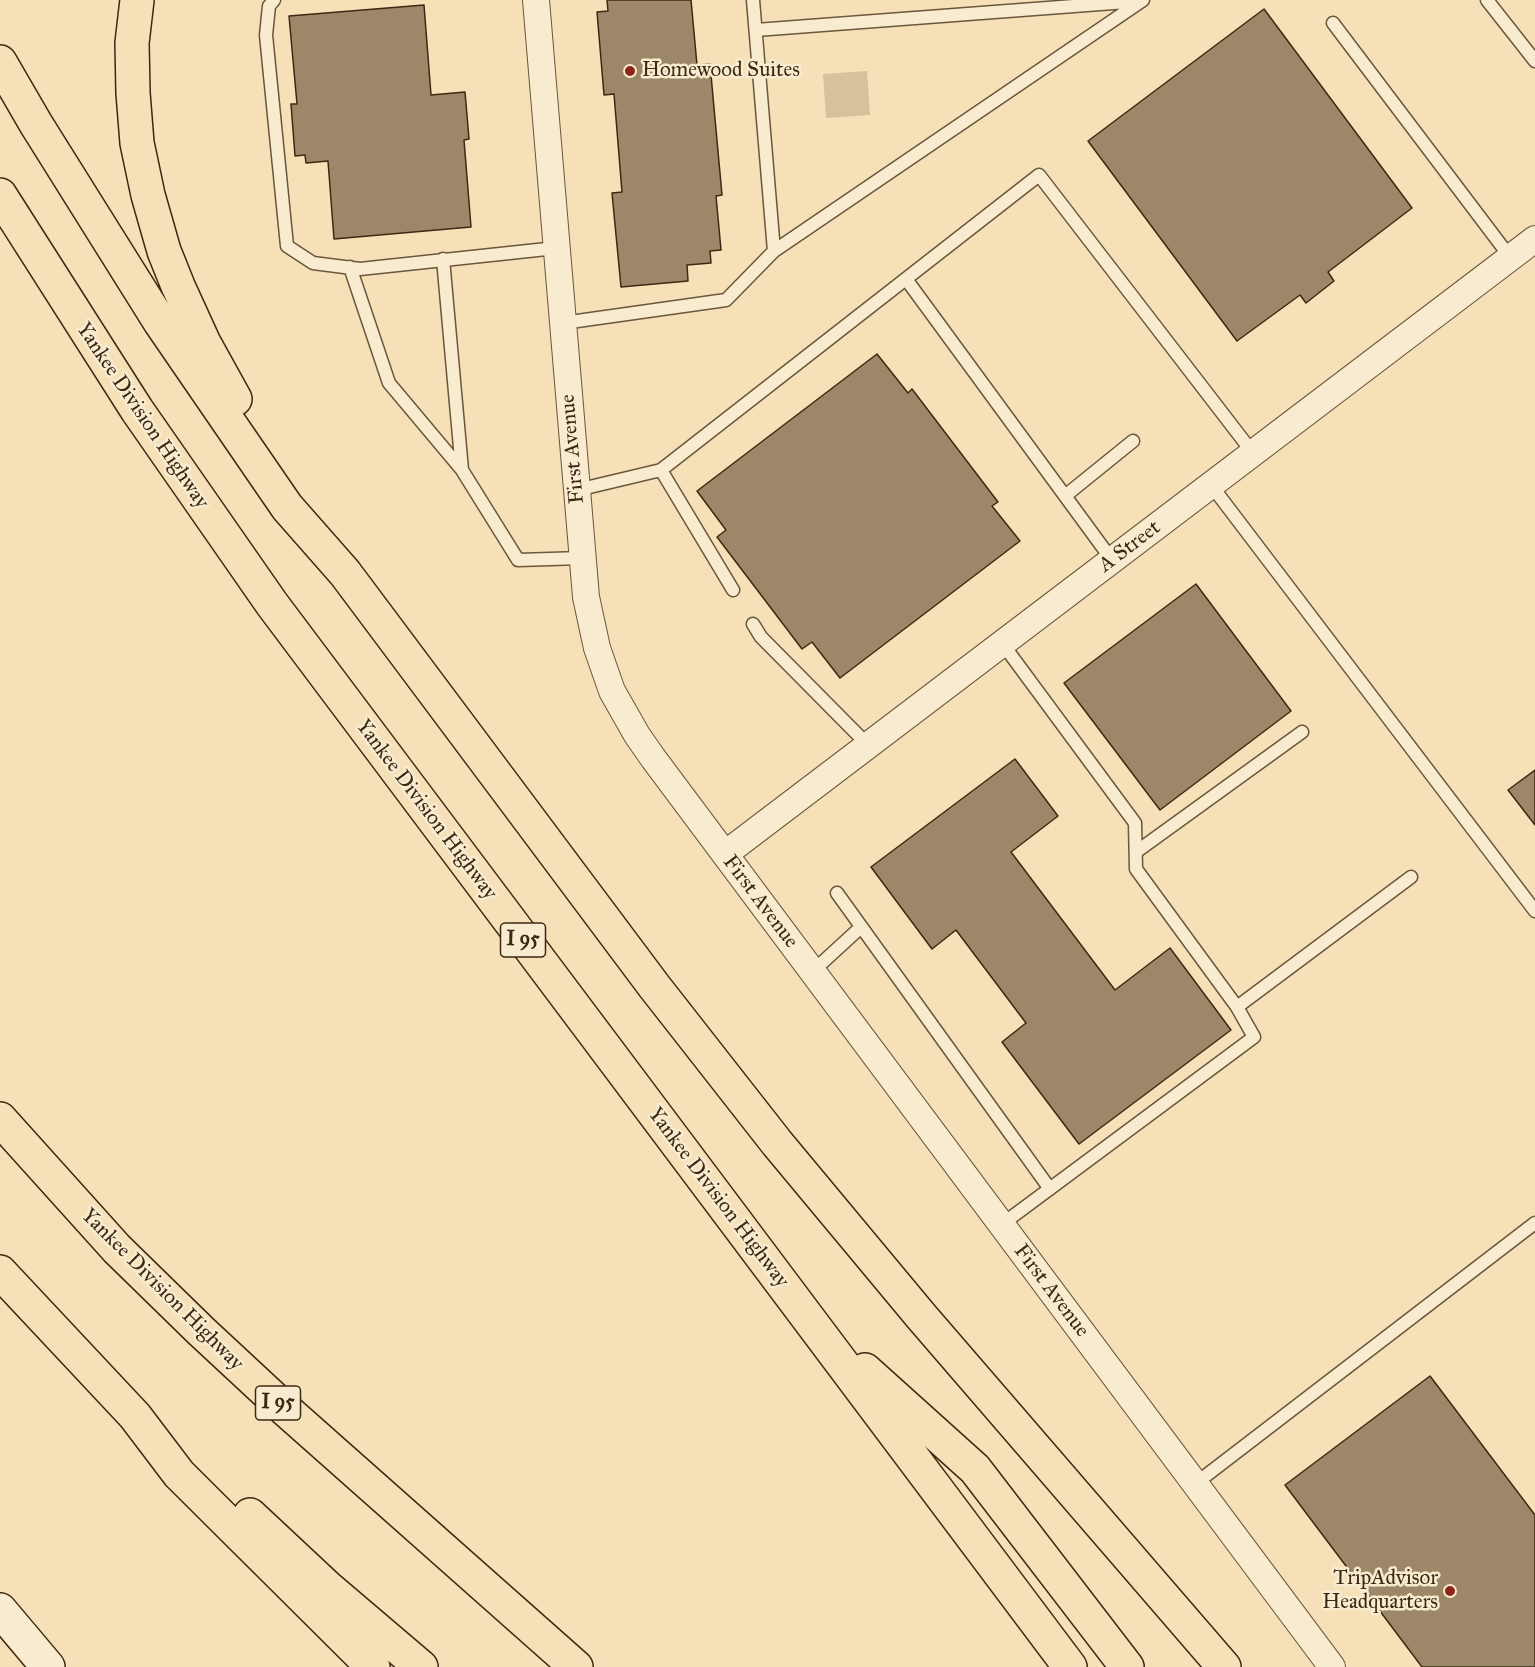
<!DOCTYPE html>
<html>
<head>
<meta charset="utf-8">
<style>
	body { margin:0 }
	canvas { display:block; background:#f5e0b7 }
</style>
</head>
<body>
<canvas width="1535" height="1667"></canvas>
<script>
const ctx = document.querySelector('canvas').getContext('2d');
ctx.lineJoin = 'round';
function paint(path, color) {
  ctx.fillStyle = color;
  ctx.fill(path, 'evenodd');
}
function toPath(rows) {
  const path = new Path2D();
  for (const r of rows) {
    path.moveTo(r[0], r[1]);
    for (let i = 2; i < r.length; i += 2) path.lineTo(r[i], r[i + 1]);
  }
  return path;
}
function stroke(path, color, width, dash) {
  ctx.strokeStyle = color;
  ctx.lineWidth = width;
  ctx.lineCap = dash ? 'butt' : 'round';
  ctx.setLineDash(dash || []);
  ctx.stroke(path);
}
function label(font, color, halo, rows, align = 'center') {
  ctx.font = font + ' "IM FELL Great Primer",serif';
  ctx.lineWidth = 5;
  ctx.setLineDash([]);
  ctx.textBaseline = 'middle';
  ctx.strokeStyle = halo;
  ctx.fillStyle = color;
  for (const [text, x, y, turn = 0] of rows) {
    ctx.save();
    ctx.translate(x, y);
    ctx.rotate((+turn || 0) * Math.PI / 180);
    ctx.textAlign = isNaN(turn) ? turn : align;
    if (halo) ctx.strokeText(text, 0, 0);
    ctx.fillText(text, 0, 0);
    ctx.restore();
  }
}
paint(toPath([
	[867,71,870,115,826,118,823,74]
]), '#d5c19b');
const building = toPath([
	[607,0,691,0,697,65,710,64,722,195,716,196,721,250,710,251,711,263,687,265,688,281,621,287,612,193,622,192,614,94,604,95,597,12,608,11,607,0],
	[424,5,431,95,465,92,469,139,464,140,471,227,334,239,328,161,306,163,305,155,295,156,291,104,297,104,289,16,424,5],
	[1264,9,1412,208,1328,272,1334,281,1306,303,1300,295,1237,341,1088,141,1264,9],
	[877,354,908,393,912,389,998,502,992,506,1020,541,840,678,812,642,802,649,717,537,726,530,697,491,877,354],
	[1196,584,1291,711,1160,810,1064,683,1196,584],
	[1015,759,1058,816,1011,852,1115,990,1170,948,1231,1030,1079,1144,1002,1042,1026,1023,956,930,932,949,871,867,1015,759],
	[1535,770,1535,825,1508,790,1535,770],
	[1430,1376,1535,1515,1535,1667,1422,1667,1285,1485,1430,1376]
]);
paint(building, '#9c8868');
stroke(building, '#3b2913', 1.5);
const lane = toPath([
	[274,0,269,6,266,35,287,246,313,263,360,269,556,248],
	[753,0,774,251,1143,0],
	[1487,0,1535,61],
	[1333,23,1510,257],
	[756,30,1140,1],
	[443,259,462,470],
	[350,267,389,383,462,470,518,560,582,558],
	[906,279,1112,560],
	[563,323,726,300,774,251],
	[661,470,733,590],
	[1211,485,1535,911],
	[577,490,661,470,1039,175,1253,453],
	[1065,496,1133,441],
	[753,624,761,637,868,745],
	[1002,643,1135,823,1136,869,1237,1007,1411,877],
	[1136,852,1302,732],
	[837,893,1050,1189],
	[812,972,861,927],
	[1001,1225,1254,1037,1237,1007],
	[1195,1484,1535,1223]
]);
const street = toPath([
	[536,0,586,597,597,648,612,691,637,735,653,758,1332,1667],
	[725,854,1535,239]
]);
const secondary = toPath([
	[0,1610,48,1667]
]);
const highway = toPath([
	[137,0,132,43,133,93,137,143,148,195,164,251,178,286,204,343,235,399],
	[0,62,36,124,160,322,287,507,345,573,654,986,777,1143,921,1316,1224,1667],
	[0,195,137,410,272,604,1070,1667],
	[0,1119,117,1249,201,1331,286,1410,576,1667],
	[0,1272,135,1416,179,1474,373,1667],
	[865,1370,975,1469,1127,1667],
	[250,1515,327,1587,421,1667]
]);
stroke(lane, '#6a573c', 15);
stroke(street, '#6a573c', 28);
stroke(secondary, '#3b2913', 36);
stroke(highway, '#3b2913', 36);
stroke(lane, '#f8ebd0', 12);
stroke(street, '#f8ebd0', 26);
stroke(secondary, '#f8ebd0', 33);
stroke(highway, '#f5e0b7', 33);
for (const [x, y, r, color] of [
	[630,71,6,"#8f2418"],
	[1450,1591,6,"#8f2418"]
]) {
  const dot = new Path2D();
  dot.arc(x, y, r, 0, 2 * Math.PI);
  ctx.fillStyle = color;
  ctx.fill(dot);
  stroke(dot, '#f8ebd0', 2);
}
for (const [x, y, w] of [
	[523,940,45],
	[278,1403,45]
]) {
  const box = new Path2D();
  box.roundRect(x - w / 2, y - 17, w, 34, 4.5);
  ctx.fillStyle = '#f8ebd0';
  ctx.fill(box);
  stroke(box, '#3b2913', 1.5);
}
label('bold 20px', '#3b2913', null, [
	["I 95",523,940],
	["I 95",278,1403]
]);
label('21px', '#3b2913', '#f8ebd0', [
	["Homewood Suites",642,71],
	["TripAdvisor",1438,1579,"right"],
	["Headquarters",1438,1603,"right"]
], 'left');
label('21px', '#3b2913', '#f8ebd0', [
	["Yankee Division Highway",142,416,56],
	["First Avenue",573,449,-95],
	["A Street",1130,547,-37],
	["Yankee Division Highway",426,810,53],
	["First Avenue",760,902,53],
	["Yankee Division Highway",718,1198,53],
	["Yankee Division Highway",162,1290,45],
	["First Avenue",1051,1291,53]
]);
</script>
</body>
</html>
